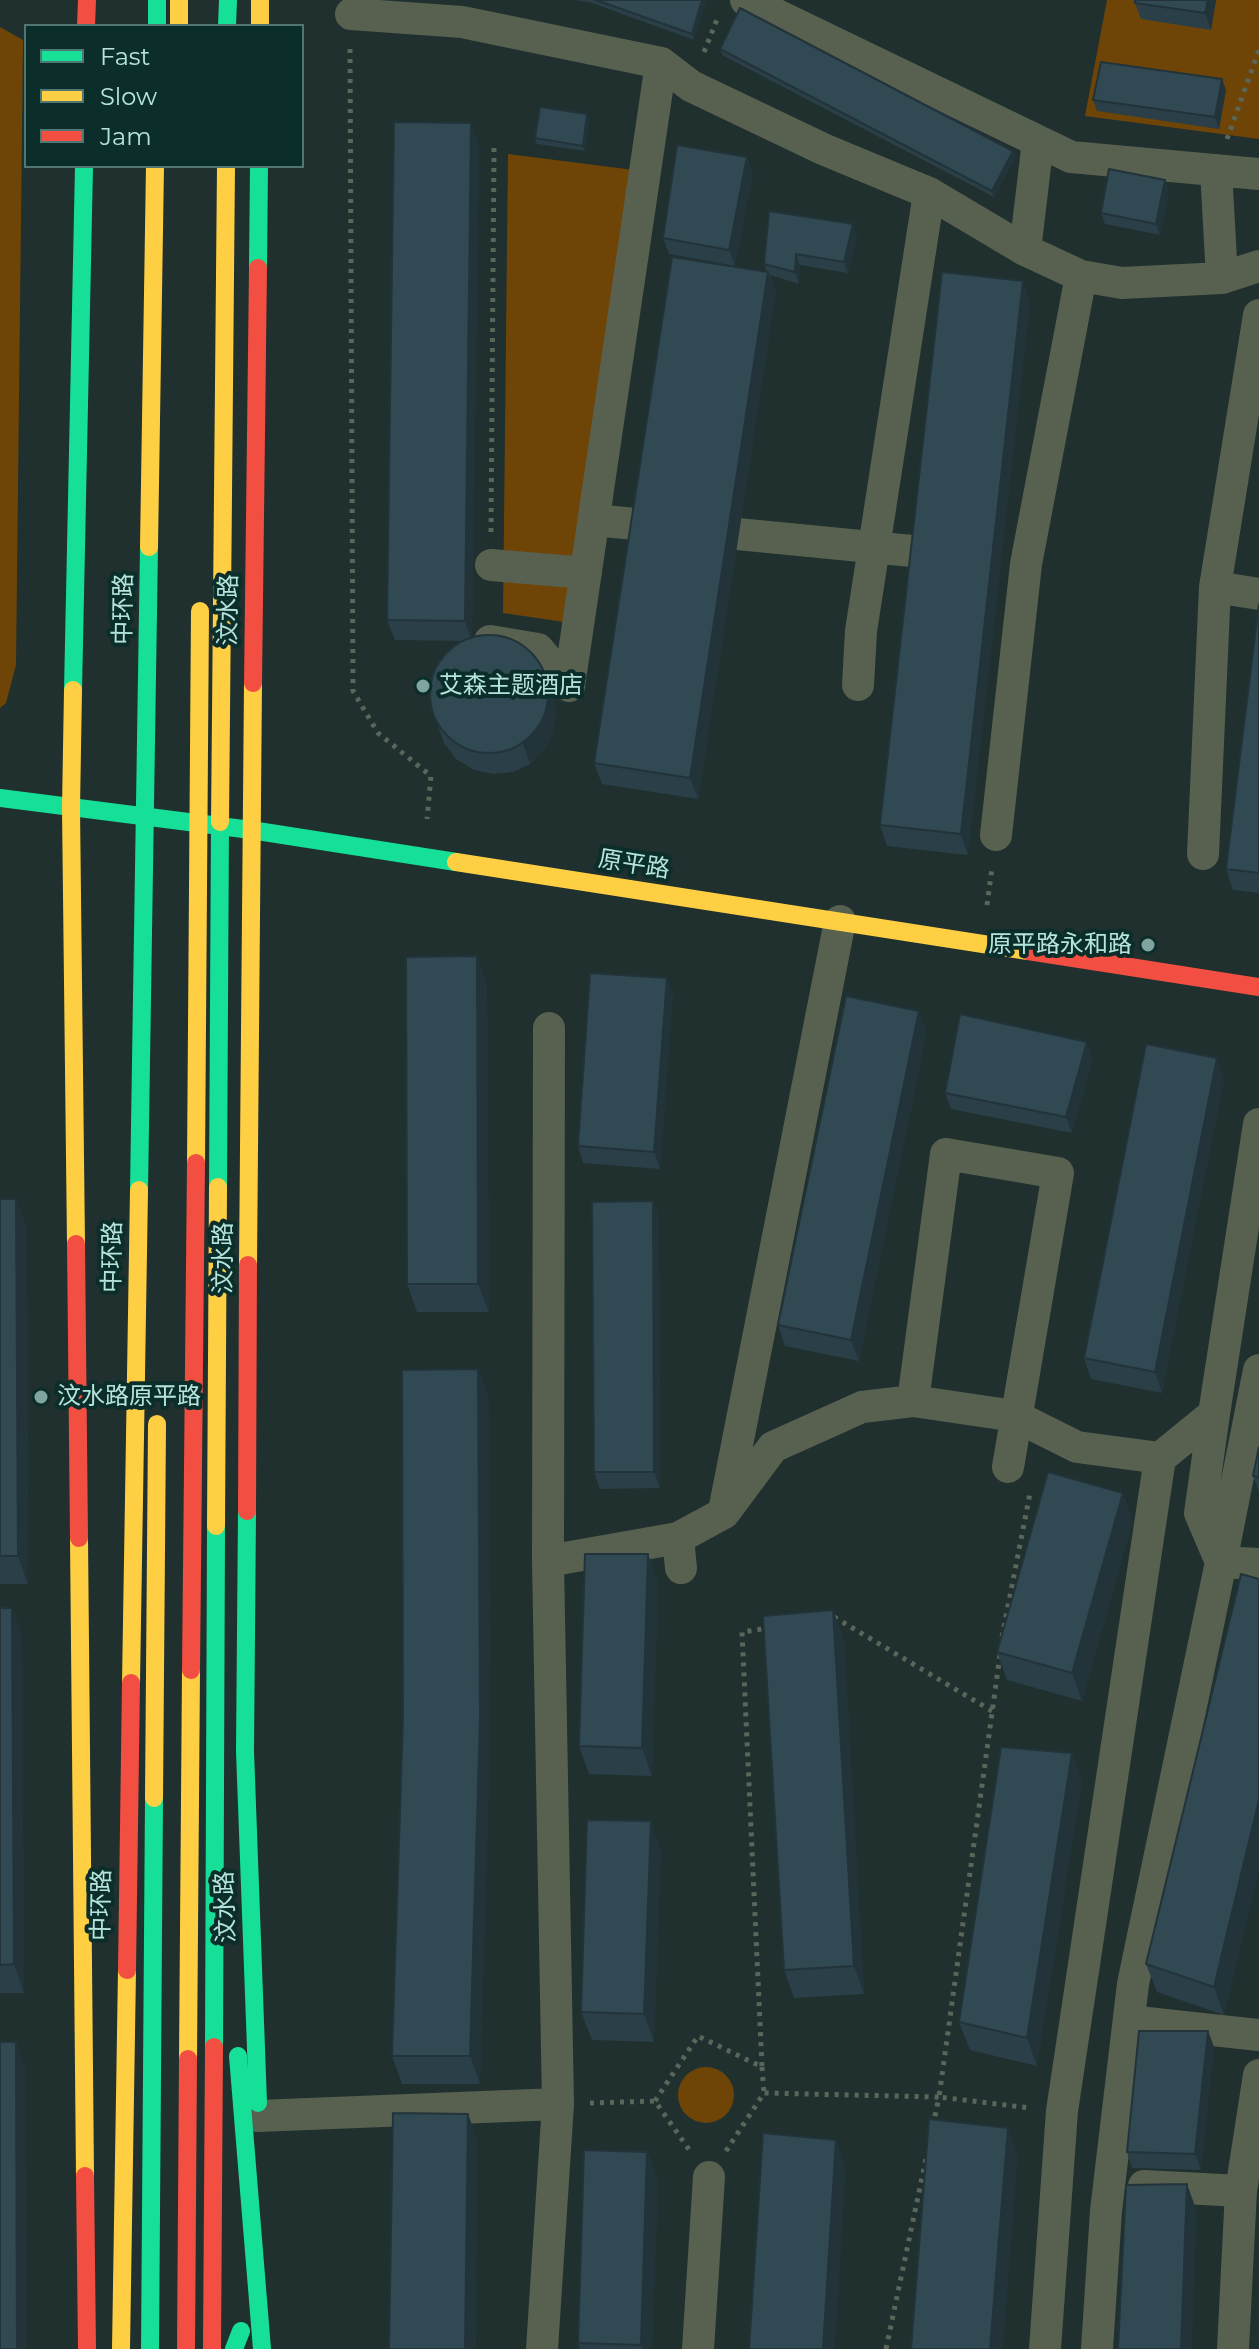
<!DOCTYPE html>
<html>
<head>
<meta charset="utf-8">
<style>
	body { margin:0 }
	#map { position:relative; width:1259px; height:2349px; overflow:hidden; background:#1f302e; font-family:Montserrat,sans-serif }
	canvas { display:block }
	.legend { position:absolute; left:24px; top:24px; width:280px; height:144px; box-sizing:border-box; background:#0c2e2a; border:2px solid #507772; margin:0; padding:10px 14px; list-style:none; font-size:24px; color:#b5e4dd }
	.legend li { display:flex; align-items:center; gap:16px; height:40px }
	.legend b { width:40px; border:2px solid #507772 }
</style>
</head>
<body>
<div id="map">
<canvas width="1259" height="2349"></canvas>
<ul class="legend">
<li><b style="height:10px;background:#16e098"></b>Fast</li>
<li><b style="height:10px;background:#ffcf43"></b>Slow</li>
<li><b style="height:10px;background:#f24e42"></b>Jam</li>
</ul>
</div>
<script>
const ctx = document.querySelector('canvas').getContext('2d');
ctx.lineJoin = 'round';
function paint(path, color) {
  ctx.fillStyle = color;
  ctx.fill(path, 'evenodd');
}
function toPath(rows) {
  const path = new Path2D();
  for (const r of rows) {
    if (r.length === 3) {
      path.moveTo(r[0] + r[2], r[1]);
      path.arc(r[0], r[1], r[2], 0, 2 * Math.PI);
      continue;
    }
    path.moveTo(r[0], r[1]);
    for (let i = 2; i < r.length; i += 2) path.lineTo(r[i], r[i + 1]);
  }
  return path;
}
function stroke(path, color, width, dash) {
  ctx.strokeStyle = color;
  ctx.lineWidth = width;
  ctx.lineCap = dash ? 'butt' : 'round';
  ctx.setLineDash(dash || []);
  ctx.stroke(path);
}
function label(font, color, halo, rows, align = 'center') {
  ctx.font = font + ' Montserrat,"Noto Sans SC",sans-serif';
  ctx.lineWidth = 8;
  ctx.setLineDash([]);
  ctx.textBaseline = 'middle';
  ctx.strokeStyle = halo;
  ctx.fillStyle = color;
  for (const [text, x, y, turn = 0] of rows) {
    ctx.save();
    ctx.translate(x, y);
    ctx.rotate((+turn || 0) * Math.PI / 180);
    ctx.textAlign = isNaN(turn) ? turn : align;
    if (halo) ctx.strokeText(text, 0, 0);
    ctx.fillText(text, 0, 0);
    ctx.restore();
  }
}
paint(toPath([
	[1107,0,1259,0,1259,139,1085,116],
	[0,27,23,40,16,665,6,703,0,708],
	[508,154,634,170,564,622,503,613],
	[706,2095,28]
]), '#6f4507');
stroke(toPath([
	[350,49,353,691,378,733,431,776,427,819],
	[704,52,718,17],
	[1227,139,1259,50],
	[491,532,494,147],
	[987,905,992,868],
	[834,1617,992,1711],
	[1002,1637,1030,1493],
	[1000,1655,939,2097,1030,2108],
	[762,2067,764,2093],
	[655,2101,698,2036,762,2067,742,1632,769,1628],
	[590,2103,655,2101,690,2151],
	[726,2151,764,2093,939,2097,933,2125],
	[886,2349,927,2154]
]), '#5b665b', 5, [4, 6]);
stroke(toPath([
	[746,0,1071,157,1259,174],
	[351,14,462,22,661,63,691,86,823,149,929,193,1025,250,1081,276,1122,283,1222,278,1259,266],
	[1216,170,1222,278],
	[1025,250,1038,141],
	[594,520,953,555],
	[491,565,586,573],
	[1215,587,1259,594],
	[490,641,538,649,569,686,661,63],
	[858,685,861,631,929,193],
	[996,835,1026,564,1081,276],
	[1203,854,1215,587,1259,315],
	[913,1401,946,1154,1058,1173,1008,1467],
	[1214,1414,1200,1513,1221,1562],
	[725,1506,840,921],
	[678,1538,681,1568],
	[548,1561,678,1538,724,1513,773,1447,862,1407,913,1401,1015,1416,1077,1447,1160,1458,1214,1414,1259,1124],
	[1221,1562,1259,1370],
	[1129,2021,1259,2035],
	[258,2116,558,2104],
	[1144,2186,1241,2191],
	[542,2349,558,2104,548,1561,549,1028],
	[698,2349,709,2177],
	[1045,2349,1062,2111,1160,1458],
	[1097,2349,1106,2211,1133,1984,1221,1562,1259,1564],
	[1233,2349,1241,2191,1259,2075]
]), '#586050', 32);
stroke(toPath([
	[157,0,157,26],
	[227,26,228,0],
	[258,268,259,166],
	[73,690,84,166],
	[0,798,251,830,456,862],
	[247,1511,245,1751,258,2103],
	[150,2349,154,1798],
	[234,2349,241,2331]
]), '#16e098', 18);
stroke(toPath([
	[179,0,179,26],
	[260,0,260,26],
	[73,690,71,808,76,1244],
	[456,862,1028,951],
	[196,1163,200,611],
	[248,1265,253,683],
	[79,1538,85,2176],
	[154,1798,157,1424],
	[188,2059,191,1670]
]), '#ffcf43', 18);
stroke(toPath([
	[86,26,87,0],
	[253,683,258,268],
	[1028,951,1259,987],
	[76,1244,79,1538],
	[247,1511,248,1265],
	[191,1670,196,1163],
	[85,2176,87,2349],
	[186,2349,188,2059]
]), '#f24e42', 18);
stroke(toPath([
	[218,1187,220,822],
	[139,1190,149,547],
	[214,2047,216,1526],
	[238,2056,262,2349]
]), '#16e098', 18);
stroke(toPath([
	[149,547,155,166],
	[220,822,226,166],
	[216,1526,218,1187],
	[131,1683,139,1190],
	[121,2349,127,1970]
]), '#ffcf43', 18);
stroke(toPath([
	[127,1970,131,1683],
	[212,2349,214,2047]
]), '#f24e42', 18);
paint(toPath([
	[574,0,706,0,694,40,589,2],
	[1216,0,1211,30,1141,19,1135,3],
	[720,49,1013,151,1016,156,994,197,722,55],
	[1226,90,1219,129,1097,111,1093,100],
	[589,120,585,151,537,144,535,138],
	[479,144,472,638,552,693,556,712,554,731,545,749,530,764,513,772,493,774,474,770,456,759,444,743,430,703,462,641,395,640,387,620],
	[747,157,753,173,735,266,669,254,663,238],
	[1165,180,1169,192,1160,235,1105,224,1101,213],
	[853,224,857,236,848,273,800,265,799,284,770,275,776,292,698,799,602,784,594,763,766,271,764,264],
	[1030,302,968,855,887,846,880,825],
	[1259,604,1259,893,1233,890,1226,869],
	[487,984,489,1312,417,1312,407,1284],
	[673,994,660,1169,583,1163,578,1146],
	[927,1031,859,1361,785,1346,778,1325],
	[1093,1058,1072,1133,951,1109,945,1093],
	[1217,1058,1224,1079,1162,1393,1091,1379,1084,1358],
	[0,1199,27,1227,28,1584,0,1584],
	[659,1217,660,1488,600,1489,594,1472],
	[478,1369,489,1397,490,1746,480,2084,402,2084,392,2056],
	[1259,1447,1259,1492,1253,1476],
	[1133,1521,1082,1701,1007,1680,997,1652],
	[648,1554,658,1583,652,1776,589,1774,579,1746],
	[1259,1579,1259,1870,1224,2015,1157,1992,1146,1964],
	[0,1608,12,1608,22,1636,24,1993,0,1993],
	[844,1638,864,1994,794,1998,784,1970],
	[1082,1781,1037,2066,970,2050,959,2022],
	[661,1849,654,2042,592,2040,581,2012],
	[1208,2031,1214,2047,1201,2170,1132,2168,1127,2152],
	[647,2152,658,2180,652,2349,580,2349,578,2343]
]), '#2a3f47');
paint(toPath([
	[702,0,706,0,694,40,692,34],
	[1208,0,1216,0,1211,30,1205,13],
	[1222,79,1226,90,1219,129,1215,117],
	[587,114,589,120,585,151,583,146],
	[471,123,479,144,472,642,465,621],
	[1013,151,1016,156,994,197,992,191],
	[747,157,753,173,735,266,729,250],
	[1165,180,1169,192,1160,235,1156,224],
	[853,224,857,236,848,273,844,262],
	[796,254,800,265,799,284,795,272],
	[768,272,776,292,698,799,690,778],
	[1023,281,1030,302,968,855,961,834],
	[544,672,552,693,556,712,554,731,545,749,530,764,523,743],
	[477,956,487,984,489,1312,478,1284],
	[667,978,673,994,660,1169,654,1152],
	[919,1011,927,1031,859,1361,851,1340],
	[1087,1042,1093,1058,1072,1133,1066,1117],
	[1217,1058,1224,1079,1162,1393,1155,1372],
	[16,1199,27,1227,28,1584,18,1556],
	[653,1201,659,1217,660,1488,654,1472],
	[478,1369,489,1397,490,1746,480,2084,470,2056],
	[1123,1493,1133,1521,1082,1701,1072,1673],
	[648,1554,658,1583,652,1776,642,1748],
	[12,1608,22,1636,24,1993,14,1964],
	[833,1610,844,1638,864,1994,854,1966],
	[1072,1753,1082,1781,1037,2066,1027,2038],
	[1259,1800,1259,1870,1224,2015,1214,1987],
	[651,1821,661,1849,654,2042,644,2014],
	[1208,2031,1214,2047,1201,2170,1195,2154],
	[16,2042,26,2070,27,2349,17,2349],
	[468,2114,478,2142,476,2349,465,2349],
	[1008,2128,1018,2156,1003,2349,990,2349],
	[836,2140,846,2168,835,2349,823,2349],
	[647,2152,658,2180,652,2349,643,2349,641,2345],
	[1187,2184,1197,2212,1192,2349,1181,2349]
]), '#22333a');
const building = toPath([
	[596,0,702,0,692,34,596,0],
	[1135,0,1208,0,1205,13,1135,3,1135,0],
	[740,8,1013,151,992,191,720,49,740,8],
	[1101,62,1222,79,1215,117,1093,100,1101,62],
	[540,107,587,114,583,146,535,138,540,107],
	[394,122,471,123,465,621,387,620,394,122],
	[677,145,747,157,729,250,663,238,677,145],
	[1109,169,1165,180,1156,224,1101,213,1109,169],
	[769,211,853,224,844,262,796,254,795,272,764,264,769,211],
	[672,257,768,272,690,778,594,763,672,257],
	[942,272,1023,281,961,834,880,825,942,272],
	[1259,604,1259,873,1226,869,1259,604],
	[489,694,59],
	[477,956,478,1284,407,1284,406,957,477,956],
	[590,973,667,978,654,1152,578,1146,590,973],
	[846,996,919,1011,851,1340,778,1325,846,996],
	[960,1014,1087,1042,1066,1117,945,1093,960,1014],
	[1146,1044,1217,1058,1155,1372,1084,1358,1146,1044],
	[0,1199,16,1199,18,1556,0,1556,0,1199],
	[653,1201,654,1472,594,1472,592,1202,653,1201],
	[478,1369,480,1718,470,2056,392,2056,403,1718,402,1370,478,1369],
	[1259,1447,1259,1477,1253,1476,1259,1447],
	[1048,1472,1123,1493,1072,1673,997,1652,1048,1472],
	[585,1554,648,1554,642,1748,579,1746,585,1554],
	[1241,1574,1259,1579,1259,1800,1214,1987,1146,1964,1241,1574],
	[0,1608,12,1608,14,1964,0,1965,0,1608],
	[833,1610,854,1966,784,1970,763,1616,833,1610],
	[1001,1747,1072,1753,1027,2038,959,2022,1001,1747],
	[587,1820,651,1821,644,2014,581,2012,587,1820],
	[1139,2031,1208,2031,1195,2154,1127,2152,1139,2031],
	[0,2042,16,2042,17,2349,0,2349,0,2042],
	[393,2113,468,2114,465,2349,389,2349,393,2113],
	[929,2119,1008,2128,990,2349,911,2349,929,2119],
	[763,2133,836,2140,823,2349,749,2349,763,2133],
	[584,2150,647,2152,641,2345,578,2343,584,2150],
	[1187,2184,1181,2349,1118,2349,1126,2185,1187,2184]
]);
paint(building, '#314953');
stroke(building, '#22333a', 2);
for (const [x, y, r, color] of [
	[423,686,8,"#80a5a0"],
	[1148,945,8,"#80a5a0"],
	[41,1397,8,"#80a5a0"]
]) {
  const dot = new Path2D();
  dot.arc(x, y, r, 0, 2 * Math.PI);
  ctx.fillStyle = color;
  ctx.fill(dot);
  stroke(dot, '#0c2e2a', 3);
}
label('24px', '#b5e4dd', '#0c2e2a', [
	["中环路",124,609,-89],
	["汶水路",229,610,-89],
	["原平路",634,865,9],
	["中环路",113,1257,-89],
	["汶水路",224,1258,-90],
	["中环路",102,1905,-89],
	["汶水路",226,1907,-92]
]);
label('24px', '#b5e4dd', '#0c2e2a', [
	["艾森主题酒店",439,686],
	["原平路永和路",1132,945,"right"],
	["汶水路原平路",57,1397]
], 'left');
</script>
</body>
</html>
